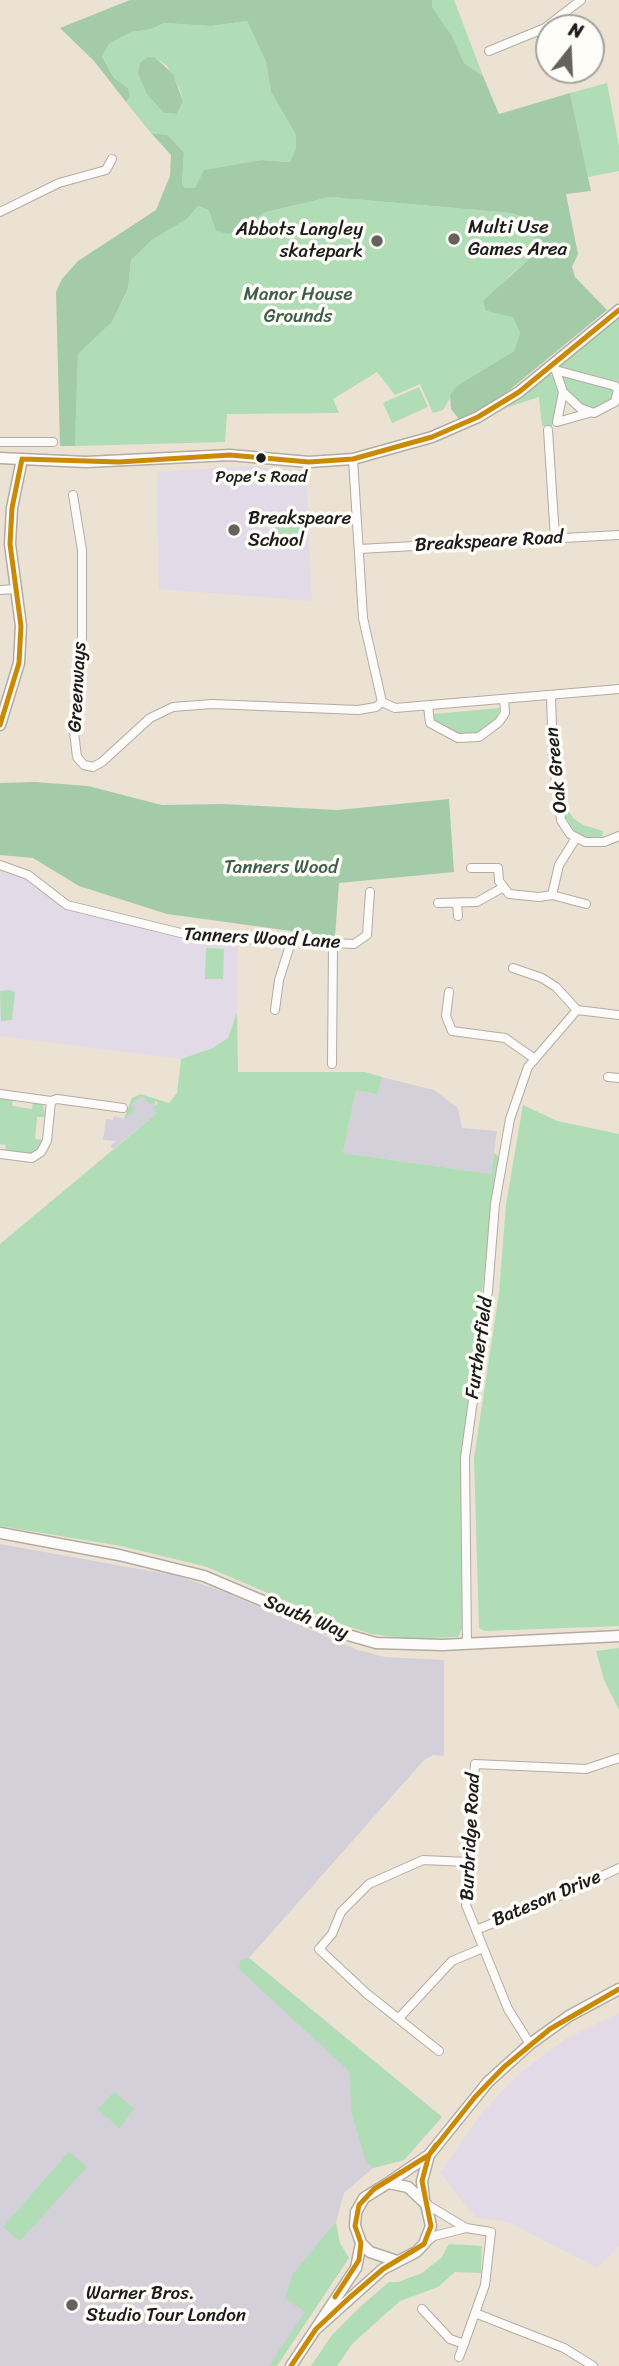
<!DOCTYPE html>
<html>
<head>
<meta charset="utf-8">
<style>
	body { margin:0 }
	#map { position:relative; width:619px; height:2366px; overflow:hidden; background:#ece2d4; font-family:Sriracha,sans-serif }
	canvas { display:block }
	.north { position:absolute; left:535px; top:14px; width:70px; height:70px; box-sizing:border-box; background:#fdfcf7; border:2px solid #a3a29f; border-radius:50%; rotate:18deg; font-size:19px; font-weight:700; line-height:28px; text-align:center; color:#1c1c1c }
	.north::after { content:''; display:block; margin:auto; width:24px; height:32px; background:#65615c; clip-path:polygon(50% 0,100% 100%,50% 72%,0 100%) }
</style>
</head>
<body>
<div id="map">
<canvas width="619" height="2366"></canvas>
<div class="north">N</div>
</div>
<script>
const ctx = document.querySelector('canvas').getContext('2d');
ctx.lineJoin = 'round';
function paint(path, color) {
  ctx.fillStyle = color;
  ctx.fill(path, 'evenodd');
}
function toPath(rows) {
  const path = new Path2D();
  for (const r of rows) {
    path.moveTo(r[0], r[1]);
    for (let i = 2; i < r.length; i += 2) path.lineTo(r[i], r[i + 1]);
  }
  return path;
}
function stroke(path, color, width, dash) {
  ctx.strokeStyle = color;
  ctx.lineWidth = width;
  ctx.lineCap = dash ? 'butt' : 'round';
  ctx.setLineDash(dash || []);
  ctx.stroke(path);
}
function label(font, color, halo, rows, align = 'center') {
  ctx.font = font + ' Sriracha,sans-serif';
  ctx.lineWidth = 7;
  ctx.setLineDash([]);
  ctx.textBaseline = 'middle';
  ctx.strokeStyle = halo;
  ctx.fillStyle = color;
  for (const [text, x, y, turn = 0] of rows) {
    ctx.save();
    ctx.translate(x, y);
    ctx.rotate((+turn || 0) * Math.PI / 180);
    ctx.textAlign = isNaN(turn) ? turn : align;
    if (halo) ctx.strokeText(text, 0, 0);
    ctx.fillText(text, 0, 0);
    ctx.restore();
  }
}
paint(toPath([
	[244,466,306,471,312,601,159,589,157,472],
	[0,869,24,878,64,907,181,938,238,942,237,1012,228,1038,213,1048,181,1059,0,1036],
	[619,2013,619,2246,597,2268,508,2222,475,2217,440,2173,481,2114,516,2076,567,2038]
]), '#e2dbe7');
paint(toPath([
	[382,1077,434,1090,458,1108,462,1128,497,1131,491,1174,343,1153,356,1090,376,1095],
	[142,1096,150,1105,155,1100,157,1113,113,1149,110,1146,116,1141,103,1140,106,1119,113,1120,114,1116,124,1119,131,1105],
	[0,1544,178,1576,224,1592,358,1650,385,1657,444,1660,444,1756,433,1755,424,1760,249,1958,442,2117,404,2160,373,2168,344,2193,335,2226,341,2248,339,2266,270,2366,0,2366]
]), '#d4d0d9');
paint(toPath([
	[454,0,483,76,464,63,452,36,432,7,432,0],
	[247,21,266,62,271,92,296,135,296,148,290,162,261,160,205,170,195,188,185,188,182,182,184,153,168,135,151,133,126,102,130,96,128,88,114,78,102,55,109,44,131,32,152,29,164,23,211,26],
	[156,58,167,66,179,87,183,101,177,114,164,113],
	[607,83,619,146,619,171,588,177,570,93],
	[330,197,511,213,533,220,534,238,529,259,509,276,486,311,513,316,520,333,514,351,458,385,443,410,433,413,420,384,395,395,377,372,333,399,339,413,227,414,225,442,75,446,78,354,112,322,128,290,131,260,152,240,187,219,198,206,209,210,228,234,266,212],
	[619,313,619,382,558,366],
	[549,372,555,379,560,393,552,426,542,426,539,397,502,409,501,406],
	[561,375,612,388,615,391,613,401,594,410,581,405,566,391],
	[419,387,428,407,392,423,383,403],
	[278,516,303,517,305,535,275,534],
	[500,708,496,720,478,734,458,734,434,721,434,714],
	[566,806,573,818,583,825,603,831,602,839,586,838,575,832,564,815,562,807],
	[206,948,224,949,223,979,205,979],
	[10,990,15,993,12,1020,1,1021,0,991],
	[237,1012,238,1072,365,1072,382,1077,377,1095,356,1090,343,1153,491,1174,494,1153,499,1157,461,1458,462,1628,458,1637,410,1639,372,1634,340,1624,207,1567,121,1546,0,1526,0,1244,157,1113,153,1108,158,1104,156,1101,150,1105,142,1096,131,1105,135,1110,124,1119,132,1098,140,1094,169,1103,177,1093,181,1059,213,1048,228,1038],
	[0,1097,13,1099,12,1106,32,1109,33,1101,43,1105,45,1117,37,1117,35,1139,43,1140,36,1151,31,1154,5,1151,6,1145,0,1144],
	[523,1105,557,1121,619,1134,619,1626,485,1631,479,1628,474,1458,499,1293,506,1204],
	[619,1648,619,1710,604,1680,596,1651],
	[249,1958,442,2117,404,2160,373,2168,366,2161,352,2114,349,2071,239,1969,240,1961],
	[114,2092,134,2109,119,2128,98,2109],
	[69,2152,87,2167,20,2241,3,2227],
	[336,2222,340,2243,349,2258,277,2366,269,2366,305,2312,285,2298,293,2274],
	[449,2244,482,2246,481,2273,455,2272,438,2287,400,2301,353,2343,337,2366,311,2366,332,2335,360,2307,389,2282,398,2282,422,2273,441,2258]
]), '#b0dcb6');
paint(toPath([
	[130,0,432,0,432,7,452,36,464,63,483,76,499,114,570,93,591,191,566,194,578,254,572,267,575,277,607,310,496,401,459,419,451,409,450,395,458,385,514,351,520,333,513,317,486,311,483,301,529,259,534,238,533,220,511,213,330,197,266,212,229,234,216,231,209,210,198,206,187,219,152,240,131,260,128,289,112,322,78,354,75,446,60,446,56,292,62,279,78,261,156,210,170,176,171,155,151,133,168,135,184,153,182,182,185,188,195,188,204,170,261,160,290,162,296,148,296,135,271,92,266,62,247,21,211,26,164,23,152,29,131,32,109,44,102,56,114,78,128,88,130,96,126,102,94,61,60,28],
	[148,57,156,58,173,74,183,101,177,114,164,113,147,94,138,73,140,63],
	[35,782,88,786,162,805,223,804,338,810,449,799,454,872,339,883,335,937,167,914,79,886,33,858,0,855,0,783]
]), '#a3cba8');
const street = toPath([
	[489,51,545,28,581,0],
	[0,212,59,183,106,170,112,159],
	[554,365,563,392,580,408,594,413,615,402,618,390,615,386,559,371],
	[563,392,557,422,589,413],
	[548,430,555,538],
	[0,442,53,442],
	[353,459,363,618,382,702],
	[73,495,82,550,82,636,74,732,77,757,84,765,93,767,102,762,150,718,173,707,212,704,358,710,376,707,382,702],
	[359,549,619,535],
	[0,590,16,589],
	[551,696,553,759,561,820,570,834,585,842,604,842,619,836],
	[382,702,395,708,619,689],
	[428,706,430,723,458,738,479,737,499,722,505,713,504,699],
	[0,865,28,875,67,905,197,937,354,944,367,935,370,892],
	[471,868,498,868,499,881,509,894,539,897,552,895,559,865,576,838],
	[552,895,586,904],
	[438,903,477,902,502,888],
	[457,903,458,916],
	[513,968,542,978,556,987,577,1010],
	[449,992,446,1016,452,1031,505,1038,535,1059],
	[275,1010,279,980,291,942],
	[332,1064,333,945],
	[608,1077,619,1078],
	[0,1094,51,1101,47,1141,41,1152,32,1158,0,1154],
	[51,1101,57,1099,123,1108],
	[467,1644,465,1458,488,1291,495,1204,510,1119,528,1067,577,1010,619,1015],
	[476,1930,555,1898,619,1868],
	[400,2017,452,1961,483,1948],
	[530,2044,508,2009,466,1905,475,1764,586,1769,619,1758],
	[439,2051,366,1993,319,1949,332,1934,341,1912,369,1884,423,1860,468,1862],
	[424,2244,434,2236,466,2228],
	[422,2309,450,2339,464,2344,485,2285,491,2232,466,2228,426,2204],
	[475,2313,564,2348,593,2366],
	[459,2357,464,2344]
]);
const secondary = toPath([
	[0,458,86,462,230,455,309,462,353,459,432,437,478,417,519,392,619,310],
	[0,725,19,663,21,626,10,544,12,508,22,459],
	[0,1533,119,1555,204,1576,334,1631,376,1643,443,1645,619,1636],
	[388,2183,429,2155,488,2082,530,2044,569,2016,619,1989],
	[424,2200,422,2181,429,2155],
	[316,2329,383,2269,416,2252,424,2244,431,2226,426,2204,408,2187,388,2183,364,2198,356,2212,355,2226,361,2243,370,2252,397,2261],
	[291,2366,356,2268,361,2243]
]);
stroke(street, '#b2aca2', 10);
stroke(secondary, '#b2aca2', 13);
stroke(street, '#fcfbf9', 8);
stroke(secondary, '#fcfbf9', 10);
stroke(toPath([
	[22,459,119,462,230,455,309,462,353,459,432,437,478,417,519,392,619,310],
	[0,725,19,663,21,626,10,544,12,508,22,459],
	[335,2297,359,2260,361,2243,355,2226,359,2205,374,2189,429,2155,436,2145],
	[291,2366,316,2329,349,2298,383,2269,424,2244,431,2226,422,2181,429,2155,475,2097,504,2067,550,2029,619,1989]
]), '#cb8a06', 5);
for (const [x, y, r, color] of [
	[454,239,7,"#65615c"],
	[377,241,7,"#65615c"],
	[261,458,6,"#1c1c1c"],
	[234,530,7,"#65615c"],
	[72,2305,7,"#65615c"]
]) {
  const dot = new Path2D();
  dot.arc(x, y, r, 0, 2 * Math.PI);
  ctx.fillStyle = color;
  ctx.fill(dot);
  stroke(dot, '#fdfcf7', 2.5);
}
label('17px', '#1c1c1c', '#fdfcf7', [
	["Pope's Road",261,478]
]);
label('19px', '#1c1c1c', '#fdfcf7', [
	["Multi Use",468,228],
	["Games Area",468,250],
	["Abbots Langley",363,230,"right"],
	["skatepark",363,252,"right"],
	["Breakspeare",248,519],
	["School",248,541],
	["Warner Bros.",86,2294],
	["Studio Tour London",86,2316]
], 'left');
label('19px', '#3f5e49', '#fdfcf7', [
	["Manor House",298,295],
	["Grounds",298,317],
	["Tanners Wood",281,868]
]);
label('19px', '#1c1c1c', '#fdfcf7', [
	["Breakspeare Road",489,542,-3],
	["Greenways",78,687,-87],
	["Oak Green",557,770,-96],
	["Tanners Wood Lane",262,939,3],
	["Furtherfield",480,1348,-82],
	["South Way",306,1618,22],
	["Burbridge Road",471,1837,-87],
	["Bateson Drive",547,1899,-23]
]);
</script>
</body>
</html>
